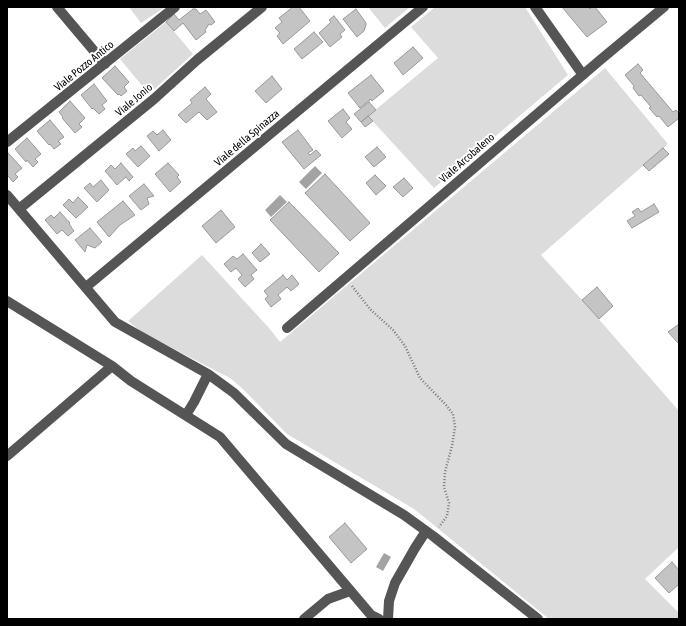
<!DOCTYPE html>
<html>
<head>
<meta charset="utf-8">
<style>
	body { margin:0 }
	#map { position:relative; width:686px; height:626px; overflow:hidden; background:#fff; font-family:"Asap Condensed",sans-serif }
	canvas { display:block }
	.frame { position:absolute; inset:0; border:8px solid #000; pointer-events:none }
</style>
</head>
<body>
<div id="map">
<canvas width="686" height="626"></canvas>
<div class="frame"></div>
</div>
<script>
const ctx = document.querySelector('canvas').getContext('2d');
ctx.lineJoin = 'round';
function paint(path, color) {
  ctx.fillStyle = color;
  ctx.fill(path, 'evenodd');
}
function toPath(rows) {
  const path = new Path2D();
  for (const r of rows) {
    path.moveTo(r[0], r[1]);
    for (let i = 2; i < r.length; i += 2) path.lineTo(r[i], r[i + 1]);
  }
  return path;
}
function stroke(path, color, width, dash) {
  ctx.strokeStyle = color;
  ctx.lineWidth = width;
  ctx.lineCap = dash ? 'butt' : 'round';
  ctx.setLineDash(dash || []);
  ctx.stroke(path);
}
function label(font, color, halo, rows, align = 'center') {
  ctx.font = font + ' "Asap Condensed",sans-serif';
  ctx.lineWidth = 4;
  ctx.setLineDash([]);
  ctx.textBaseline = 'middle';
  ctx.strokeStyle = halo;
  ctx.fillStyle = color;
  for (const [text, x, y, turn = 0] of rows) {
    ctx.save();
    ctx.translate(x, y);
    ctx.rotate((+turn || 0) * Math.PI / 180);
    ctx.textAlign = isNaN(turn) ? turn : align;
    if (halo) ctx.strokeText(text, 0, 0);
    ctx.fillText(text, 0, 0);
    ctx.restore();
  }
}
paint(toPath([
	[129,7,165,7,141,23],
	[368,7,410,7,385,28],
	[435,7,525,7,568,75,434,188,368,116,438,58,411,27],
	[166,22,193,54,149,94,120,59],
	[605,68,668,144,541,255,582,300,679,411,679,547,645,579,679,613,679,619,549,619,414,509,287,434,244,390,230,378,143,333,128,321,202,255,269,328,280,342]
]), '#dcdcdc');
paint(toPath([
	[315,166,322,173,306,189,299,182],
	[280,195,287,202,271,217,265,210],
	[384,553,391,557,383,571,376,567]
]), '#a3a3a3');
const building = toPath([
	[293,7,299,7,310,21,283,44,277,36,280,33,275,28,282,22,279,18,293,7],
	[562,7,589,7,590,9,592,7,595,7,607,22,587,37,562,7],
	[193,9,196,9,200,14,206,10,215,22,211,25,209,24,205,30,206,32,196,40,183,23,174,31,166,22,174,14,179,20,193,9],
	[356,9,366,23,366,25,364,31,357,37,343,19,356,9],
	[334,16,345,30,340,34,342,37,330,47,319,33,331,22,329,20,334,16],
	[314,32,323,42,302,59,294,49,314,32],
	[413,47,423,58,403,75,394,63,413,47],
	[638,64,643,70,640,73,673,112,676,110,679,113,679,118,668,127,659,116,657,117,649,108,651,107,641,95,639,96,633,88,634,86,625,75,638,64],
	[115,66,129,82,124,87,127,91,121,96,119,94,118,95,102,78,115,66],
	[371,75,384,91,372,101,371,99,360,108,348,93,371,75],
	[272,76,282,89,266,103,255,91,272,76],
	[94,84,107,101,102,105,105,109,99,114,93,108,92,109,81,95,94,84],
	[205,87,211,94,206,99,217,112,207,120,199,112,186,123,178,115,192,103,190,100,205,87],
	[70,101,85,118,79,124,82,127,75,133,62,118,63,117,59,112,70,101],
	[369,102,376,110,361,122,354,114,369,102],
	[343,109,350,118,346,122,352,129,342,138,328,121,343,109],
	[368,116,373,121,365,127,361,122,368,116],
	[50,120,64,137,58,141,61,144,54,149,50,144,49,145,37,131,50,120],
	[163,130,171,140,159,151,147,136,153,131,157,135,163,130],
	[298,130,313,150,308,153,310,155,316,150,321,155,304,169,282,142,298,130],
	[27,138,41,154,35,159,38,162,33,167,27,160,26,162,15,149,27,138],
	[141,146,150,156,138,167,126,154,133,148,135,151,141,146],
	[377,147,386,157,374,167,365,157,377,147],
	[663,148,669,154,649,171,643,165,663,148],
	[8,153,22,168,15,174,18,177,13,182,8,176,7,177,7,154,8,153],
	[121,163,133,177,129,181,126,177,117,185,105,171,111,165,115,169,121,163],
	[168,163,179,175,177,177,181,182,170,192,155,174,168,163],
	[325,174,370,223,350,241,305,193,325,174],
	[375,175,386,186,376,195,366,183,375,175],
	[404,178,413,188,403,197,393,187,404,178],
	[101,180,109,190,97,202,84,188,90,183,93,187,101,180],
	[144,184,154,196,147,198,149,204,141,210,129,196,144,184],
	[78,197,88,207,76,218,63,205,69,199,73,203,78,197],
	[123,201,135,215,120,225,109,237,97,222,123,201],
	[289,202,339,253,319,272,270,220,289,202],
	[654,204,659,212,632,228,627,221,635,216,632,212,638,208,641,212,654,204],
	[221,210,235,227,216,243,202,226,221,210],
	[60,212,70,223,69,224,74,231,68,236,62,230,57,234,45,220,51,215,54,218,60,212],
	[90,228,102,242,95,248,87,245,85,252,75,240,90,228],
	[261,244,270,254,260,262,252,253,261,244],
	[243,254,257,270,251,275,254,279,245,287,238,279,242,275,236,268,231,272,224,264,233,256,237,259,243,254],
	[283,275,287,280,292,275,299,284,291,291,287,287,278,295,281,299,271,307,265,299,268,296,264,291,283,275],
	[597,287,613,306,599,319,582,300,597,287],
	[679,324,679,344,668,332,679,324],
	[345,523,367,549,351,563,329,537,345,523],
	[672,562,679,570,679,584,669,593,655,578,672,562]
]);
paint(building, '#c4c4c4');
stroke(building, '#999', 1);
stroke(toPath([
	[352,286,370,309,393,330,405,346,420,378,446,405,453,414,455,427,452,446,445,472,444,487,449,503,447,516,439,527]
]), '#777', 2.5, [1, 2]);
stroke(toPath([
	[57,7,105,64],
	[535,7,583,75],
	[7,142,175,7],
	[7,195,115,322,208,374,234,393,286,444,404,515,433,536,538,619],
	[19,209,154,99,197,60,262,7],
	[86,287,423,7],
	[7,301,112,366,131,381,220,437,371,615,379,619],
	[287,328,599,61,664,7],
	[186,415,194,402,208,374],
	[7,456,112,366],
	[304,619,328,599,350,591],
	[388,619,389,601,395,583,415,548,426,531]
]), '#555', 10);
label('11px', '#000', '#fff', [
	["Viale Pozzo Antico",84,66,-39],
	["Viale Jonio",134,100,-40],
	["Viale della Spinazza",247,138,-40],
	["Viale Arcobaleno",467,158,-41]
]);
</script>
</body>
</html>
